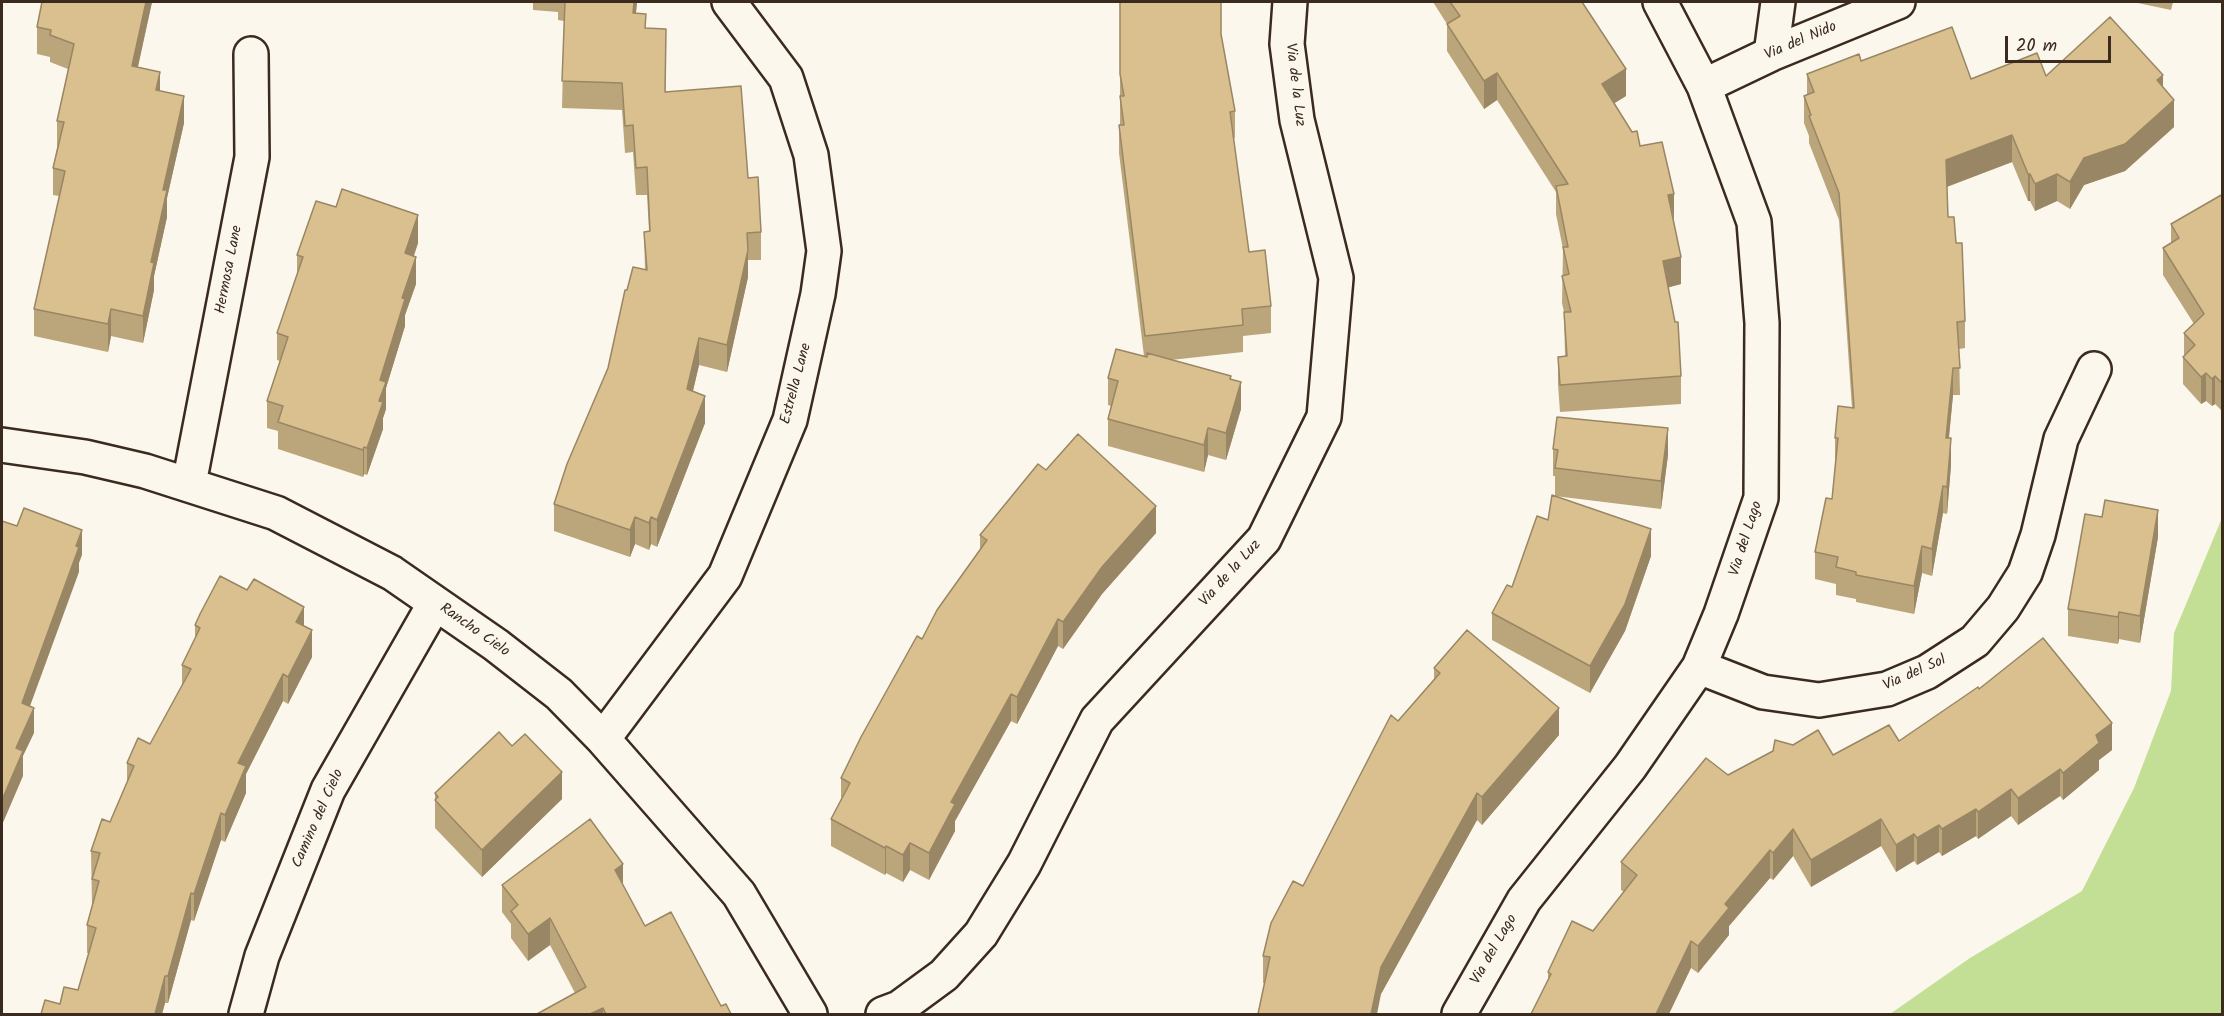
<!DOCTYPE html>
<html>
<head>
<meta charset="utf-8">
<style>
	body { margin:0 }
	#map { position:relative; width:2224px; height:1016px; overflow:hidden; background:#fbf7ec; font-family:Kalam,sans-serif }
	canvas { display:block }
	.frame { position:absolute; inset:0; border:3px solid #3b2a1e; pointer-events:none }
	.scale { position:absolute; left:2005px; top:36px; width:106px; height:27px; box-sizing:border-box; border:3px solid #3b2a1e; border-top:0; padding-left:8px; font-size:18px; line-height:21px; white-space:nowrap; color:#3b2a1e; -webkit-text-stroke:4px #fbf7ec; paint-order:stroke }
</style>
</head>
<body>
<div id="map">
<canvas width="2224" height="1016"></canvas>
<div class="frame"></div>
<div class="scale">20 m</div>
</div>
<script>
const ctx = document.querySelector('canvas').getContext('2d');
ctx.lineJoin = 'round';
function paint(path, color) {
  ctx.fillStyle = color;
  ctx.fill(path, 'evenodd');
}
function toPath(rows) {
  const path = new Path2D();
  for (const r of rows) {
    path.moveTo(r[0], r[1]);
    for (let i = 2; i < r.length; i += 2) path.lineTo(r[i], r[i + 1]);
  }
  return path;
}
function stroke(path, color, width, dash) {
  ctx.strokeStyle = color;
  ctx.lineWidth = width;
  ctx.lineCap = dash ? 'butt' : 'round';
  ctx.setLineDash(dash || []);
  ctx.stroke(path);
}
function label(font, color, halo, rows, align = 'center') {
  ctx.font = font + ' Kalam,sans-serif';
  ctx.lineWidth = 6;
  ctx.setLineDash([]);
  ctx.textBaseline = 'middle';
  ctx.strokeStyle = halo;
  ctx.fillStyle = color;
  for (const [text, x, y, turn = 0] of rows) {
    ctx.save();
    ctx.translate(x, y);
    ctx.rotate((+turn || 0) * Math.PI / 180);
    ctx.textAlign = isNaN(turn) ? turn : align;
    if (halo) ctx.strokeText(text, 0, 0);
    ctx.fillText(text, 0, 0);
    ctx.restore();
  }
}
paint(toPath([
	[2222,518,2222,1014,1890,1014,1970,958,2082,891,2134,788,2171,691,2174,633]
]), '#c3de95');
const minor = toPath([
	[1771,54,1778,2],
	[1704,86,1771,54,1898,2],
	[2,445,85,457,145,471,276,513,392,573,496,645,559,694,603,739,739,894,810,1014],
	[189,484,252,157,251,54],
	[1699,667,1763,692,1819,700,1887,689,1927,672,1975,641,2003,608,2025,573,2038,535,2061,439,2094,369],
	[603,739,725,576,790,420,818,294,824,251,811,155,786,78,729,2],
	[246,1014,262,956,328,790,435,603],
	[883,1014,899,1008,944,975,981,934,1024,864,1097,720,1264,539,1324,417,1336,278,1297,120,1287,44,1290,2],
	[1459,1014,1524,900,1630,767,1699,667,1721,614,1761,498,1762,323,1754,222,1704,86,1660,2]
]);
stroke(minor, '#3b2a1e', 38);
stroke(minor, '#fbf7ec', 33);
paint(toPath([
	[42,2,152,2,138,67,160,91,184,123,167,198,167,217,154,276,154,290,143,343,111,336,108,352,34,336,34,309,59,196,53,195,53,168,57,148,57,121,68,69,50,62,50,57,37,54,37,27],
	[533,2,637,2,636,13,666,56,665,92,748,178,761,232,761,260,748,260,748,277,727,372,699,365,693,391,705,423,657,547,651,544,649,550,635,544,630,557,554,531,554,504,608,368,627,290,645,269,644,232,649,231,647,195,636,195,633,152,625,153,622,110,562,108,564,21,558,20,558,12,533,10],
	[1120,2,1221,34,1235,111,1235,138,1233,138,1249,252,1271,306,1271,333,1243,336,1243,352,1171,360,1231,379,1241,409,1226,460,1208,455,1204,472,1108,446,1108,419,1111,406,1108,405,1108,378,1144,356,1119,153,1119,125,1120,125],
	[1433,2,1582,2,1626,96,1614,103,1640,146,1674,221,1681,284,1668,287,1681,376,1681,404,1560,412,1558,384,1558,357,1565,356,1564,312,1562,303,1563,249,1556,214,1556,192,1497,100,1484,109,1447,51,1447,24],
	[2133,2,2173,2,2171,10],
	[1861,61,1971,79,2046,76,2163,87,2174,127,2125,171,2084,185,2070,209,2057,201,2035,211,2030,201,2028,201,2012,162,1947,187,1948,217,1956,243,1965,321,1965,348,1959,349,1960,395,1953,395,1949,438,1951,465,1947,514,1943,513,1932,576,1922,573,1914,614,1856,602,1856,599,1836,595,1836,584,1815,579,1815,552,1832,499,1835,465,1835,438,1852,408,1839,220,1809,143,1809,136,1804,123,1804,96,1807,95,1807,74],
	[2223,194,2223,412,2215,404,2212,406,2206,401,2201,404,2183,384,2183,357,2184,356,2184,333,2194,324,2163,275,2163,248,2171,243,2171,224],
	[418,243,414,256,416,284,405,315,405,326,386,388,386,409,383,418,383,429,367,475,364,474,363,477,278,449,278,431,267,428,267,401,280,361,277,360,277,333,297,274,297,255],
	[1553,449,1668,455,1661,509,1555,496,1555,476,1553,476],
	[1046,470,1156,533,1102,594,1063,649,1058,646,1017,724,1011,721,955,821,955,831,929,880,910,870,903,882,886,873,885,875,831,846,831,819,841,799,841,778,922,639,980,550,980,535],
	[2158,537,2140,643,2119,639,2118,644,2068,636,2068,609],
	[1651,556,1625,631,1590,693,1492,640,1492,613,1512,587],
	[195,625,304,626,312,657,288,704,283,701,246,774,246,793,225,842,221,840,194,921,191,920,168,1003,165,1003,162,1014,41,1014,60,1004,78,990,89,953,87,953,87,925,92,906,91,851,110,822,127,783,127,763,150,744,182,687,182,665,195,638],
	[1434,668,1559,735,1482,825,1477,820,1381,994,1263,983,1263,956,1398,721,1434,679],
	[1979,689,2112,750,2099,760,2099,770,2063,800,2060,796,2018,825,2011,816,1978,839,1976,836,1942,856,1939,852,1917,865,1914,861,1896,872,1881,846,1811,887,1793,856,1773,880,1770,878,1729,926,1729,935,1698,973,1691,968,1548,981,1548,972,1593,931,1624,892,1621,890,1621,862,1728,775,1833,755,1899,741],
	[435,793,562,799,482,877,435,828],
	[502,885,623,885,645,926,721,1006,731,1014,537,1014,575,993,550,945,528,961,511,938,511,924,502,912]
]), '#bba57b');
paint(toPath([
	[146,2,152,2,132,93,132,66],
	[634,2,637,2,633,40,633,13],
	[666,29,666,56,665,119,665,92],
	[1626,69,1626,96,1602,111,1602,84],
	[160,72,160,99,156,90],
	[1497,73,1497,100,1484,109,1484,81],
	[2163,75,2163,102,2157,80],
	[184,96,184,123,167,198,167,217,154,276,154,290,143,343,143,316,151,262,163,190],
	[2174,100,2174,127,2125,171,2084,185,2070,209,2070,182,2084,158],
	[2012,135,2012,162,1946,187,1946,160],
	[2028,174,2030,174,2030,201,2028,201],
	[2057,174,2057,201,2035,211,2035,184],
	[1674,194,1674,221,1668,195],
	[418,215,418,243,405,280,405,253],
	[748,250,748,277,727,372,727,345],
	[416,257,416,284,405,315,405,326,386,388,386,409,383,418,383,429,367,475,367,448,380,380,402,298],
	[1681,257,1681,284,1663,289,1663,261],
	[111,309,111,336,108,352,108,324],
	[699,338,699,365,687,416,687,389],
	[1953,368,1953,395,1946,465,1946,438],
	[2206,373,2206,401,2201,404,2201,377],
	[2215,376,2215,404,2212,406,2212,379],
	[1241,382,1241,409,1226,460,1226,433],
	[705,396,705,423,657,547,657,520],
	[1208,428,1208,455,1204,472,1204,445],
	[1668,428,1668,455,1661,509,1661,481],
	[1951,438,1951,465,1947,514,1947,487],
	[364,447,364,474,363,477,363,450],
	[1943,486,1943,513,1932,576,1932,549],
	[1156,506,1156,533,1102,594,1063,649,1063,622,1102,567],
	[2158,510,2158,537,2140,643,2140,616],
	[635,517,635,544,630,557,630,530],
	[651,517,651,544,649,550,649,523],
	[1651,529,1651,556,1625,631,1590,693,1590,666],
	[82,530,82,555,79,563,79,572,22,728,22,703],
	[1922,546,1922,573,1914,614,1914,586],
	[304,607,304,634,296,622],
	[2119,612,2119,639,2118,644,2118,617],
	[1058,619,1058,646,1017,724,1017,697],
	[312,630,312,657,288,704,288,677],
	[283,674,283,701,246,774,246,793,225,842,225,815,238,763],
	[1011,694,1011,721,955,821,955,831,929,880,929,853,951,802],
	[34,708,34,733,23,756,23,776,2,825,2,800,16,748],
	[1559,708,1559,735,1482,825,1482,797],
	[2112,723,2112,750,2099,760,2099,770,2063,800,2063,773,2096,735],
	[2060,769,2060,796,2018,825,2018,798],
	[562,772,562,799,482,877,482,850],
	[2011,789,2011,816,1978,839,1978,812],
	[1477,793,1477,820,1381,994,1377,1014,1371,1014,1381,967],
	[1976,809,1976,836,1942,856,1942,829],
	[221,813,221,840,194,921,194,894],
	[1881,819,1881,846,1811,887,1811,860],
	[1939,825,1939,852,1917,865,1917,838],
	[1793,829,1793,856,1773,880,1773,853],
	[1914,834,1914,861,1896,872,1896,845],
	[910,843,910,870,903,882,903,855],
	[886,846,886,873,885,875,885,848],
	[1770,850,1770,878,1729,926,1729,935,1698,973,1698,946,1725,904],
	[623,864,623,891,615,870],
	[191,893,191,920,168,1003,168,976],
	[550,918,550,945,528,961,528,934],
	[1691,941,1691,968,1669,1014,1656,1014],
	[165,976,165,1003,162,1014,155,1014],
	[603,1008,603,1014,590,1014]
]), '#998664');
const building = toPath([
	[42,2,146,2,132,66,160,72,156,90,184,96,163,190,167,190,151,262,154,263,143,316,111,309,108,324,34,309,65,171,53,168,64,122,57,121,74,44,50,35,51,30,37,27,42,2],
	[565,2,634,2,633,13,646,14,645,28,666,29,665,92,741,86,748,178,758,177,761,232,747,233,748,250,727,345,699,338,687,389,705,396,657,520,651,517,649,523,635,517,630,530,554,504,567,464,608,368,625,290,627,290,633,267,647,270,644,232,650,231,647,167,636,168,633,125,625,126,622,83,562,81,565,2],
	[1120,2,1221,2,1221,34,1235,111,1230,112,1249,252,1265,250,1271,306,1242,309,1243,325,1145,336,1119,125,1124,125,1120,96,1124,96,1120,74,1120,2],
	[1450,2,1582,2,1626,69,1602,84,1632,132,1637,131,1640,146,1662,142,1674,194,1668,195,1681,257,1663,261,1675,322,1678,322,1681,376,1560,385,1558,357,1567,356,1564,312,1571,312,1562,276,1569,274,1563,247,1568,247,1556,186,1568,184,1497,73,1484,81,1447,24,1460,16,1450,2],
	[2110,17,2163,75,2157,80,2174,100,2125,144,2084,158,2070,182,2057,174,2035,184,2030,174,2028,174,2012,135,1946,160,1948,217,1954,217,1956,243,1962,243,1965,321,1957,322,1960,368,1953,368,1946,438,1951,438,1947,487,1943,486,1932,549,1922,546,1914,586,1856,575,1856,572,1836,567,1838,557,1815,552,1826,498,1832,499,1838,438,1835,438,1838,406,1854,408,1839,193,1809,116,1811,115,1804,96,1814,92,1807,74,1859,54,1861,61,1952,27,1971,79,2037,53,2046,76,2110,17],
	[342,189,418,215,405,253,416,257,402,298,405,299,380,380,386,382,379,401,383,402,367,448,364,447,363,450,278,422,283,406,267,401,288,337,277,333,303,257,297,255,316,201,336,207,342,189],
	[2223,194,2223,384,2215,376,2212,379,2206,373,2201,377,2183,357,2195,345,2184,333,2204,314,2163,248,2179,238,2171,224,2223,194],
	[1116,349,1147,357,1147,353,1231,376,1230,379,1241,382,1226,433,1208,428,1204,445,1108,419,1118,381,1108,378,1116,349],
	[1557,417,1668,428,1661,481,1555,468,1558,450,1553,449,1557,417],
	[1078,434,1156,506,1102,567,1063,622,1058,619,1017,697,1011,694,951,802,955,804,929,853,910,843,903,855,886,846,885,848,831,819,850,783,841,778,861,737,917,636,922,639,937,610,987,540,980,535,1038,464,1046,470,1078,434],
	[1552,495,1651,529,1625,604,1590,666,1492,613,1507,585,1512,587,1537,516,1548,520,1552,495],
	[2105,500,2158,510,2140,616,2119,612,2118,617,2068,609,2085,514,2102,517,2105,500],
	[24,508,82,530,76,546,79,547,22,703,34,708,16,748,23,751,2,800,2,521,17,526,24,508],
	[220,576,247,590,254,579,304,607,296,622,312,630,288,677,283,674,238,763,246,766,225,815,221,813,194,894,191,893,168,976,165,976,155,1014,41,1014,45,1000,60,1004,64,987,78,990,96,928,87,925,99,881,92,879,100,853,91,851,102,819,110,822,134,766,127,763,138,738,150,744,191,669,182,665,200,628,195,625,200,614,220,576],
	[1467,630,1559,708,1482,797,1477,793,1381,967,1371,1014,1258,1014,1270,957,1263,956,1271,923,1293,881,1303,886,1391,715,1398,721,1440,673,1434,668,1467,630],
	[2043,638,2112,723,2096,735,2099,743,2063,773,2060,769,2018,798,2011,789,1978,812,1976,809,1942,829,1939,825,1917,838,1914,834,1896,845,1881,819,1811,860,1793,829,1773,853,1770,850,1725,904,1729,908,1698,946,1691,941,1656,1014,1531,1014,1551,974,1548,972,1572,921,1593,931,1637,875,1621,862,1706,758,1728,775,1773,751,1775,740,1793,745,1818,730,1833,755,1889,725,1899,741,1978,687,1979,689,2043,638],
	[499,732,512,746,525,734,562,772,482,850,435,800,438,797,435,793,499,732],
	[590,819,623,864,615,870,645,926,671,912,721,1006,726,1004,731,1014,606,1014,603,1008,590,1014,537,1014,586,987,550,918,528,934,511,911,518,905,502,885,590,819]
]);
paint(building, '#dac08f');
stroke(building, '#998664', 1.5);
label('15px', '#3b2a1e', '#fbf7ec', [
	["Via del Nido",1801,42,-23],
	["Via de la Luz",1294,85,83],
	["Hermosa Lane",230,270,-79],
	["Estrella Lane",797,384,-75],
	["Via del Lago",1747,539,-72],
	["Via de la Luz",1231,574,-48],
	["Rancho Cielo",474,631,35],
	["Via del Sol",1915,674,-24],
	["Camino del Cielo",319,819,-66],
	["Via del Lago",1495,950,-60]
]);
</script>
</body>
</html>
